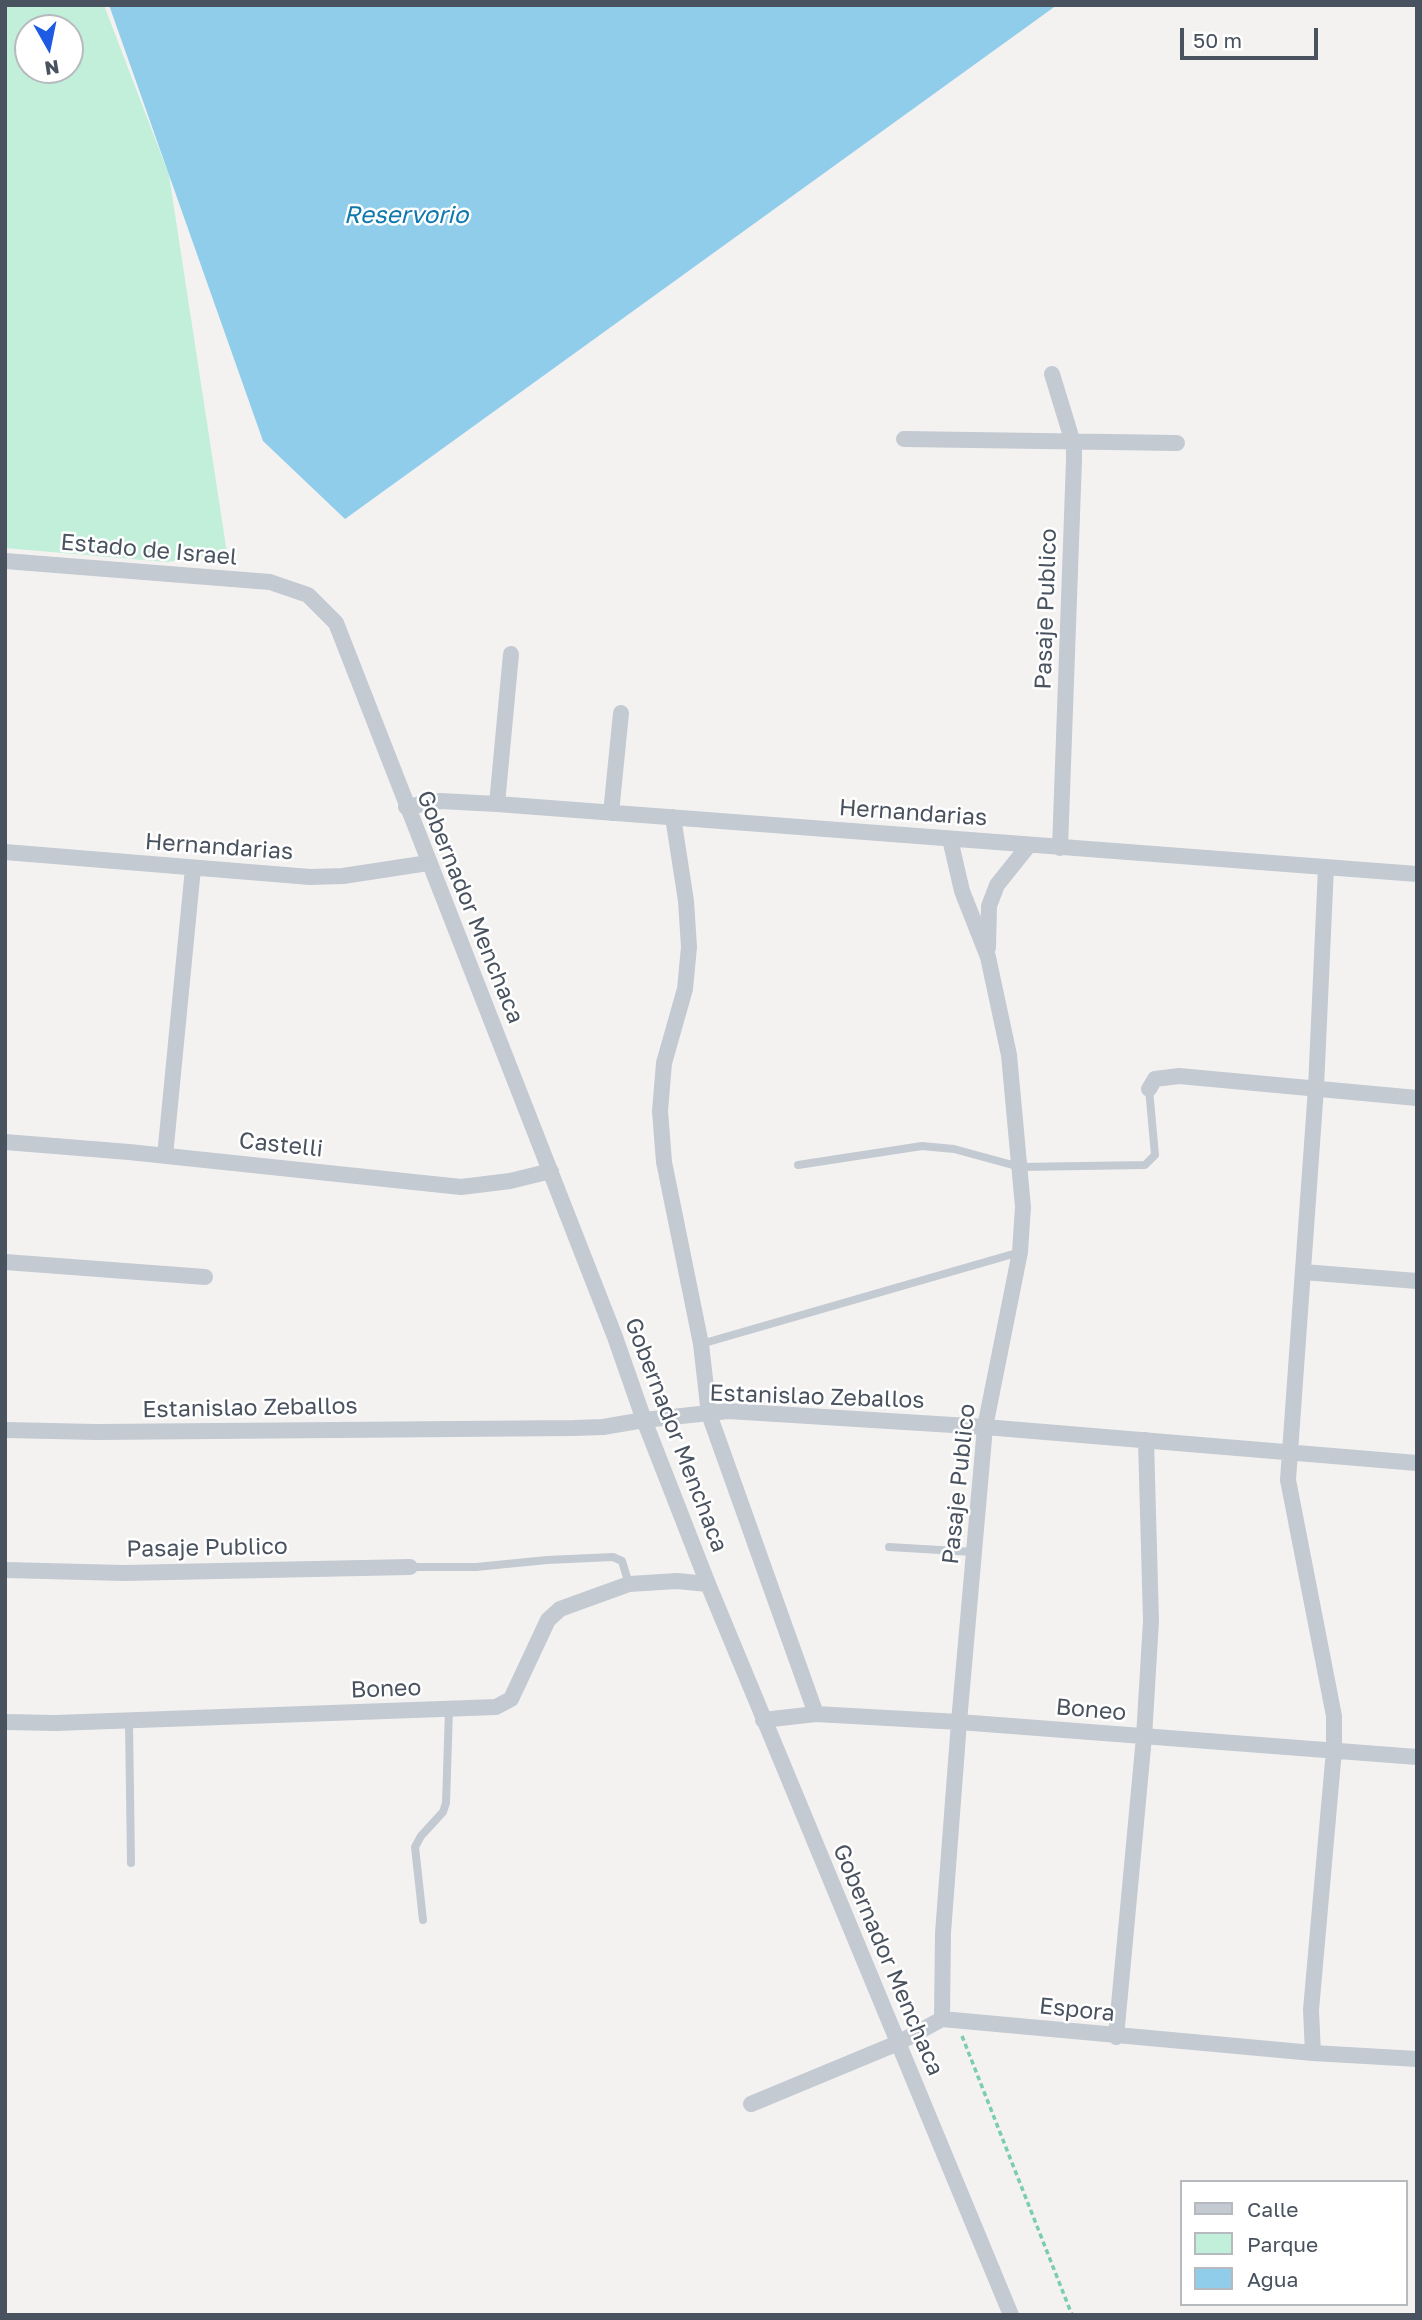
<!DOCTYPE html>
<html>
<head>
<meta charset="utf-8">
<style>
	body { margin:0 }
	#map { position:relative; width:1422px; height:2320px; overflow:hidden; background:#f4f2f1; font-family:"Golos Text",sans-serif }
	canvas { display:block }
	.frame { position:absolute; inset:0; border:7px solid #49525f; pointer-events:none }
	.legend { position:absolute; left:1180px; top:2180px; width:228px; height:126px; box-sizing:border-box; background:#fff; border:2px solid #b6babf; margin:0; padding:9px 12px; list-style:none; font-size:21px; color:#49525f }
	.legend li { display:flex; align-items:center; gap:14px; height:35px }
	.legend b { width:35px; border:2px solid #b6babf }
	.north { position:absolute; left:14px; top:14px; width:70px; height:70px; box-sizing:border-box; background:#fff; border:2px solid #b6babf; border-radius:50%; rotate:171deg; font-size:19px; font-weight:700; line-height:28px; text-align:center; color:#49525f }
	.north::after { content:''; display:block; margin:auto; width:24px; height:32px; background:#1d5be2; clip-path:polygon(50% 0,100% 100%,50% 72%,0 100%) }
	.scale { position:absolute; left:1180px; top:28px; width:138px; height:32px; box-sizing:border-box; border:4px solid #49525f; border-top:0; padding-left:9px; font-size:21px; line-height:24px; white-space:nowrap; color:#49525f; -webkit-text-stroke:5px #fff; paint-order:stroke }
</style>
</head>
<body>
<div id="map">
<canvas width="1422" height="2320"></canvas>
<div class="frame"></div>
<ul class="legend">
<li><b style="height:9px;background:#c3cad2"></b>Calle</li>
<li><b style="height:19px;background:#c2efd9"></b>Parque</li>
<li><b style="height:19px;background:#90cdeb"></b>Agua</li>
</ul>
<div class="north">N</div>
<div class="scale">50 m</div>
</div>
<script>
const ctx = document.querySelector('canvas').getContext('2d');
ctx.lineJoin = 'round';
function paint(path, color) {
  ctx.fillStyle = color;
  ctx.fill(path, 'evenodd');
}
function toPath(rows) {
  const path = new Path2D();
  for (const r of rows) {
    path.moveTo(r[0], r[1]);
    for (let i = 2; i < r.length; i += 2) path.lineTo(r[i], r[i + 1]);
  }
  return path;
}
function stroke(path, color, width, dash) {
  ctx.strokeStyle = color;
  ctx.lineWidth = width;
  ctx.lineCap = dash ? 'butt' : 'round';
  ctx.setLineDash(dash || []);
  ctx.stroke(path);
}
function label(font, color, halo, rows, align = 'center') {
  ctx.font = font + ' "Golos Text",sans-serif';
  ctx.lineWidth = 5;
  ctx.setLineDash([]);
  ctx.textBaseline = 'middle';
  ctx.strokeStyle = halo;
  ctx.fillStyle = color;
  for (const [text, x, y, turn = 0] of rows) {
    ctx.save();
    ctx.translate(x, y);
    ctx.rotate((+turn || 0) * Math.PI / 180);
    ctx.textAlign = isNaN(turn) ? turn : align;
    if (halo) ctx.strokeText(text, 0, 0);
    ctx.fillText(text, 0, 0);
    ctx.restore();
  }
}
paint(toPath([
	[5,5,104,5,169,175,227,553,167,562,5,548],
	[28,28,70,28,70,70,28,70]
]), '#c2efd9');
paint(toPath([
	[109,5,1057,5,345,519,263,441]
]), '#90cdeb');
stroke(toPath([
	[962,2036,1072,2315]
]), '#7acdae', 3.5, [5, 3.5]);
stroke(toPath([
	[798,1165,922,1146,954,1149,1020,1167,1145,1165,1155,1155,1149,1089],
	[701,1344,1020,1252],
	[889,1547,974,1552],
	[410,1567,476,1567,547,1560,613,1557,622,1561,629,1584],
	[129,1721,131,1863],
	[423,1920,415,1847,421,1836,443,1812,446,1803,449,1710]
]), '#c3cad2', 8);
stroke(toPath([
	[1052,374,1074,446,1074,460,1060,848],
	[904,439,1177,443],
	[5,561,270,582,308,595,336,623,615,1337,644,1420,708,1584,1011,2315],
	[497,804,511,654],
	[406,807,440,801,497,804,1417,874],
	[611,813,621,713],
	[673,817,686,901,689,947,685,989,664,1063,660,1111,664,1162,701,1344,709,1414,816,1714],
	[5,852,310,877,343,876,428,863],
	[988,948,989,906,997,885,1029,845],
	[1149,1089,1155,1079,1179,1076,1417,1098],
	[5,1142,129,1152,461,1187,510,1181,551,1171],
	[165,1156,193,868],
	[5,1262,205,1277],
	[1303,1272,1417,1281],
	[5,1430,97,1432,574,1428,603,1427,644,1420,728,1411,985,1427,1417,1463],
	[5,1570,124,1573,410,1567],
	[763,1720,816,1714,959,1722,1417,1757],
	[5,1722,56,1723,496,1707,511,1699,548,1620,560,1609,629,1584,677,1581,708,1584],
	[942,2019,943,1933,959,1722,985,1427,1020,1252,1023,1207,1009,1055,988,957,962,891,950,839],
	[1116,2037,1144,1737,1151,1621,1146,1440],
	[1313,2053,1311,2010,1334,1750,1334,1716,1288,1480,1316,1088,1326,867],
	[751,2104,898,2043,942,2019,1313,2053,1417,2059]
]), '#c3cad2', 16);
label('23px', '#49525f', '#fff', [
	["Estado de Israel",149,550,5],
	["Pasaje Publico",1046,609,-88],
	["Hernandarias",913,813,4],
	["Hernandarias",219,847,4],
	["Gobernador Menchaca",470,907,68],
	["Castelli",281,1145,6],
	["Estanislao Zeballos",817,1397,2],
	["Estanislao Zeballos",250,1408,-1],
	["Gobernador Menchaca",676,1435,69],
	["Pasaje Publico",959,1484,-84],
	["Pasaje Publico",207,1548,-1],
	["Boneo",386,1689,-2],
	["Boneo",1091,1710,5],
	["Gobernador Menchaca",888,1960,67],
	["Espora",1077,2010,6]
]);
label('italic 24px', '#0f78ac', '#fff', [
	["Reservorio",406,215]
]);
</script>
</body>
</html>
